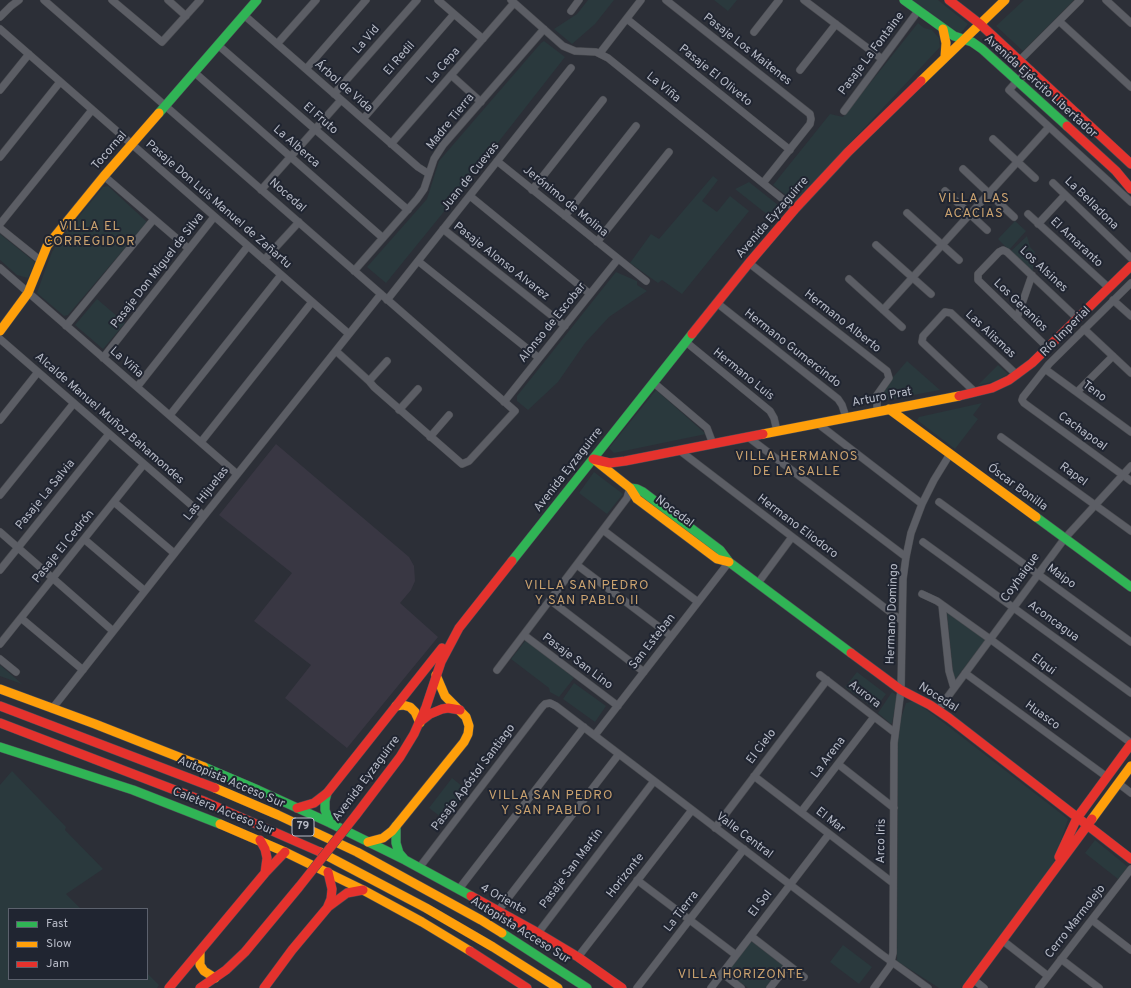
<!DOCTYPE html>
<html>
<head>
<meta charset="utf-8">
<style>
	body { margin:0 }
	#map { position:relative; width:1131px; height:988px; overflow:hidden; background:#2c2f37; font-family:Overpass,sans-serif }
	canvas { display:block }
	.legend { position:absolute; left:8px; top:908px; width:140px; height:72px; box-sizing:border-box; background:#202531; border:1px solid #5c616d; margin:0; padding:5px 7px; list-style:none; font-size:12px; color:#b7bbc7 }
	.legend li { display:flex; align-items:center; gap:8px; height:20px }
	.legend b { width:20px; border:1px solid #5c616d }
</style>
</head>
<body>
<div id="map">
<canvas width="1131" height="988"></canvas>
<ul class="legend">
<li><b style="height:5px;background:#30b455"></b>Fast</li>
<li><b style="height:5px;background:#ff9f0a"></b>Slow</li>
<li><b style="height:5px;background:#e5322d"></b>Jam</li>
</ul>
</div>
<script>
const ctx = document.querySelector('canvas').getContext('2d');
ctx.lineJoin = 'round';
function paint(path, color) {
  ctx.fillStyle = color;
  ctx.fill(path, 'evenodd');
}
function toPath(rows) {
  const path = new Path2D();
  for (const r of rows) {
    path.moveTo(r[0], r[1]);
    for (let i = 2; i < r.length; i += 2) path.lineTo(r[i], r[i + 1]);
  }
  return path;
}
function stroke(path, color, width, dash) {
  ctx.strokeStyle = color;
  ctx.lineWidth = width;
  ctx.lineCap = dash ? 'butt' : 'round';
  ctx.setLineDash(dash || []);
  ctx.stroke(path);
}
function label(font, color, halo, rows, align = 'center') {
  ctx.font = font + ' Overpass,sans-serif';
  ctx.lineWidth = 4;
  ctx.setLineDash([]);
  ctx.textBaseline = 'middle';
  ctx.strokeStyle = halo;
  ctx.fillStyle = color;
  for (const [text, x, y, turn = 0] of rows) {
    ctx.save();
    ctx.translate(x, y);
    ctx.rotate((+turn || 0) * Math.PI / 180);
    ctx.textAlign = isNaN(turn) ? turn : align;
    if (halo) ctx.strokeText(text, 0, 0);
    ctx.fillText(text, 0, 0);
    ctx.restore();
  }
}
paint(toPath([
	[276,444,409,557,414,566,415,581,411,590,400,603,438,637,347,748,285,698,311,665,254,621,292,573,219,515]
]), '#393743');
paint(toPath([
	[588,0,614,0,595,24,572,44,554,29,577,14],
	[714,0,737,0,728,11],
	[912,0,938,0,968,24,961,33,955,33],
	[1024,0,1074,0,1023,51,996,26],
	[918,23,924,28,932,30,939,38,940,47,795,202,773,185,830,114,843,117],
	[544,41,565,57,442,214,386,283,367,267,427,199,439,161,541,43],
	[713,176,718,180,702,201,717,212,730,196,749,211,682,294,662,280,658,283,630,263,651,234,659,239],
	[749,182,783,209,773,219,735,189],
	[108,186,147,222,68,315,64,316,37,293,44,273,52,252,58,242,103,187],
	[1015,221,1026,231,1009,250,998,239],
	[0,234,35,262,28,278,17,275,0,260],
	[1027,236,1030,247,1035,252,1033,259,1033,274,1010,252],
	[616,272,637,281,637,285,647,291,609,317,585,343,558,382,528,410,517,401,517,396],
	[97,299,125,323,103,349,75,325],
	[907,361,940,390,881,401,882,390],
	[998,365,1008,374,996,381,978,385],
	[656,390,706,434,614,453,609,448],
	[982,403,973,415,978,419,955,449,917,420,919,417],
	[594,472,623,494,607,514,579,493],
	[947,613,986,639,954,681],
	[526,640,574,678,559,697,550,692,549,688,511,659],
	[0,665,22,684,0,676],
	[857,672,886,694,875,709,845,687],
	[574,683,606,706,595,722,563,699],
	[892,692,895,694,897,697,892,723,891,724,878,713],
	[914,701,935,716,1068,819,1052,868,961,988,939,988,897,961,898,727,906,703],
	[12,771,66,827,65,830,103,869,66,894,81,909,9,909,9,979,147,979,147,973,159,985,157,988,0,988,0,785],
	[452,778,468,791,445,820,429,808],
	[1095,840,1128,867,1118,879,1085,853],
	[751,941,784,966,767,988,748,988,727,973],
	[843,945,872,967,859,984,830,962]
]), '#2a393d');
const street = toPath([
	[44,0,515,411,469,461,462,464,374,387,369,381,336,351],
	[112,0,162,42,200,0],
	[168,0,186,16],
	[438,0,483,39],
	[511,0,563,46,575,51,596,52,608,58,795,209],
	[666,0,810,114,811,119,810,124,763,183],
	[804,0,882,59],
	[1106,0,1131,23],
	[571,11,579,0],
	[244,15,418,167,429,174],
	[0,17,11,6,19,0],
	[627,19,790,150],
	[1059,21,1131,87],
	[0,29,349,334],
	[754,32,779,0],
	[277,44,316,0],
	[218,45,408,210],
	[600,53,641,0],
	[1020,60,1080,0],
	[306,69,366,0],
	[800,70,836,24],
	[1031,70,1017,81,1009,90,1131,202],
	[194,72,383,238],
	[451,75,481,102],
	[0,90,29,54],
	[334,94,417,0],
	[844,111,918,11],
	[363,119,454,14],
	[993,139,1035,178],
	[391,144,514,3],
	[0,157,60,82],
	[497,161,646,281],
	[963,169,1014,217],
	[104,176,189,249],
	[1053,183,1131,258],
	[261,190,341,100],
	[532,190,603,100],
	[945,191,987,230],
	[470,196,590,294],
	[907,213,959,260],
	[1028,214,1109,288],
	[565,216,636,126],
	[0,224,92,110],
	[1038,224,1065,195],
	[0,228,41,261],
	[443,229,565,326],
	[597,242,669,152],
	[876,245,931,294],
	[264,260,299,222],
	[418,261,539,358],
	[749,263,887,371,889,378,877,395,877,411],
	[0,268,237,474],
	[354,271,417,199,424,189,434,159,443,145,544,29],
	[849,279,902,327],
	[1131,283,1049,364,1023,397,1022,400,1024,403,1131,481],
	[387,300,571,68],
	[1113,300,1131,316],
	[717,303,838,399,842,405,846,417],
	[883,310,1049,127],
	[1017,318,1032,275],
	[66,326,154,219],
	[1084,329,1131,373],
	[0,339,204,516],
	[686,342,770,411,774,418,777,431],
	[1048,348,978,280,978,274,999,252,1003,250,1007,252,1078,319],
	[103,358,214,217],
	[1045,369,1131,432],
	[369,381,387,361],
	[654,383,707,428,713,444],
	[137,387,248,246],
	[975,392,922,342,923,336,945,312,951,313,1017,375],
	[1077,392,1113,356],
	[504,402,618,259],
	[399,410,418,389],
	[170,415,281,275],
	[0,420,38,372],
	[817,423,922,504],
	[430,437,449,415],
	[748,437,906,557],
	[1001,437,1131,531],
	[201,442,312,302],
	[679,450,902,621],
	[0,495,74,403],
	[114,502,174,553],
	[939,502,1131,642],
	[603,530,698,602],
	[0,532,113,631],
	[84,539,145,591],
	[923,542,1131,693],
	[577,565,671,636],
	[0,570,109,434],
	[758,583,792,537],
	[922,594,937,601,990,639,1131,743],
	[550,600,644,672],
	[942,605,949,671,954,688],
	[21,618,83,670],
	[524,635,618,706],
	[0,644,144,464],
	[0,659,16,672],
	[497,670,627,498,630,488],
	[965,673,1107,777],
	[820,675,894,732],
	[52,709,204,516,381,294],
	[938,710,1065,538,1131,466],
	[595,735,729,562],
	[838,764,894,808],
	[754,776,893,883],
	[1118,783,1131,793],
	[801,812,874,717],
	[715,828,827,680],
	[419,868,542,707,545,704,550,703,556,706,881,954,928,988],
	[637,880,736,955],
	[459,889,584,727],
	[498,911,619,754],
	[1092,920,1131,950],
	[538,933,654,781],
	[751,936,804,977],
	[1002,940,1048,976],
	[578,957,692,810],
	[1061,959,1099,988],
	[722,973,741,988],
	[973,979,984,988],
	[637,988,744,849],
	[711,988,829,834],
	[770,988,788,965],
	[874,988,890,966,893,953,894,743,901,690,903,579,906,557,911,533,922,504,934,480,950,454],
	[1039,988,1131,869]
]);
const fast = toPath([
	[904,0,954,36,972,42,982,49,1067,126],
	[159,113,257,0],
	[630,488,637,489,643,492,720,550,729,562,851,653],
	[1036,517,1131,587],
	[512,561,692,334],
	[0,747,133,790,220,824],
	[204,767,258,790,330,823,405,860,471,896],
	[327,793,325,801,325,810,330,823],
	[396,826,396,843,399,853,405,860],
	[502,933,587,988]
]);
const slow = toPath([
	[943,29,946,43,945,57],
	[921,81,1005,0],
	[0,331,28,293,47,246,104,176,159,113],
	[889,409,1036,517],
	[763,434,959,396],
	[596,461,630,488,637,499,717,559,729,562],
	[0,689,95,724,204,767],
	[396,706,403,705,410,707,415,712,420,723],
	[215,788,278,815,357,852,481,920,502,933],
	[1092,819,1131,766],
	[220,824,285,852,363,890,422,922,470,951],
	[368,842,383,838,392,831,464,742,468,734,469,726,466,717,445,696,436,675],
	[320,852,426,908,493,947,558,988],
	[200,952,200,965,204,971,215,978]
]);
const jam = toPath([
	[949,0,980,24,1131,164],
	[1067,126,1116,171,1131,189],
	[692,334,749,263,795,209,848,152,921,81],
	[959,396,992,388,1009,380,1032,363,1131,266],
	[593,459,610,463,625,461,763,434],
	[851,653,901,690,930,705,949,718,1131,859],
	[0,706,215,788],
	[421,721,430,714,442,709,448,708,460,710],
	[0,723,206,802,320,852],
	[297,808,314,803,327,793,442,648],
	[356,815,400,757,414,734,426,707,441,662,459,628,512,561],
	[260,840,265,849,267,858,265,873],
	[1059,857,1077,818,1131,744],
	[328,872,332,889,331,899,328,906],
	[471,896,538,933,578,957,622,988],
	[470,951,527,988],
	[169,988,265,873,285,852],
	[200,988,226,970,245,952,299,887],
	[264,988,292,950,328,907,347,893,363,890],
	[967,988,1092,819]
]);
stroke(street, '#4a4c51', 8);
stroke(fast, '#4a4c54', 10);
stroke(slow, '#4a4c54', 10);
stroke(jam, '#4a4c54', 10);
stroke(street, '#5c5e65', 7);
stroke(fast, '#30b455', 9);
stroke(slow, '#ff9f0a', 9);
stroke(jam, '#e5322d', 9);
const jamBridge = toPath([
	[299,887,356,815]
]);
stroke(jamBridge, '#4a4c54', 10, []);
stroke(jamBridge, '#e5322d', 9);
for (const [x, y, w] of [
	[303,827,22]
]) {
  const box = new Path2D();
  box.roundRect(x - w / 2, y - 9, w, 18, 3);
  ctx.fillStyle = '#202531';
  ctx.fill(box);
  stroke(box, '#b7bbc7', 1);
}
label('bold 11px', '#b7bbc7', null, [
	["79",303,827]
]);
label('12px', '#b7bbc7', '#202531', [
	["La Vid",367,40,-49],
	["Pasaje Los Maitenes",747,50,38],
	["Pasaje La Fontaine",872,54,-53],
	["El Redil",400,59,-49],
	["La Cepa",444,66,-49],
	["Pasaje El Oliveto",715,76,39],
	["Árbol de Vida",343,87,41],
	["Avenida Ejército Libertador",1040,87,42],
	["La Viña",663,88,39],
	["El Fruto",320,119,41],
	["Madre Tierra",451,122,-51],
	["La Alberca",296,147,41],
	["Tocornal",110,151,-49],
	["Juan de Cuevas",471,177,-51],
	["Nocedal",287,196,41],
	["Jerónimo de Molina",565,202,39],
	["La Belladona",1091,204,44],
	["Pasaje Don Luis Manuel de Zañartu",218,205,41],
	["Avenida Eyzaguirre",773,218,-49],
	["El Amaranto",1076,243,43],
	["Pasaje Alonso Alvarez",501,262,38],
	["Los Alsines",1043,270,43],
	["Pasaje Don Miguel de Silva",158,271,-52],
	["Los Geranios",1020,306,44],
	["Hermano Alberto",842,322,38],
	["Alonso de Escobar",553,323,-51],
	["Río Imperial",1066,332,-45],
	["Las Alismas",990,335,43],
	["Hermano Gumercindo",792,349,38],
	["La Viña",126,363,41],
	["Hermano Luis",743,375,39],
	["Teno",1094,392,36],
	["Arturo Prat",882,398,-11],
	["Alcalde Manuel Muñoz Bahamondes",109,419,41],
	["Cachapoal",1082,432,36],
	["Avenida Eyzaguirre",569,470,-52],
	["Rapel",1073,475,36],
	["Óscar Bonilla",1017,488,36],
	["Las Hijuelas",207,494,-52],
	["Pasaje La Salvia",46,495,-51],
	["Nocedal",674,512,37],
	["Hermano Eliodoro",797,527,37],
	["Pasaje El Cedrón",64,547,-51],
	["Maipo",1061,577,36],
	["Coyhaique",1021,578,-54],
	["Hermano Domingo",893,614,-88],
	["Aconcagua",1053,622,36],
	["San Esteban",653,642,-52],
	["Pasaje San Lino",577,662,37],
	["Elqui",1043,665,36],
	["Aurora",864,695,37],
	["Nocedal",938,698,32],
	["Huasco",1042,716,36],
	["El Cielo",762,747,-53],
	["La Arena",829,758,-53],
	["Pasaje Apóstol Santiago",474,778,-53],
	["Avenida Eyzaguirre",367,779,-53],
	["Autopista Acceso Sur",231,783,23],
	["Caletera Acceso Sur",223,812,22],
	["El Mar",830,821,38],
	["Valle Central",744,836,37],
	["Arco Iris",882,841,-89],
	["Pasaje San Martín",572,869,-53],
	["Horizonte",626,876,-52],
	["4 Oriente",503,900,29],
	["El Sol",761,904,-52],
	["La Tierra",682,912,-52],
	["Cerro Marmolejo",1076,922,-52],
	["Autopista Acceso Sur",520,931,32]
]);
ctx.letterSpacing = '1px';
label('13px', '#caa26f', '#202531', [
	["VILLA LAS",974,199],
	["ACACIAS",974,214],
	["VILLA EL",90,227],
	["CORREGIDOR",90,242],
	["VILLA HERMANOS",797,457],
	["DE LA SALLE",797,472],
	["VILLA SAN PEDRO",587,586],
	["Y SAN PABLO II",587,601],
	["VILLA SAN PEDRO",551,796],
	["Y SAN PABLO I",551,811],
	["VILLA HORIZONTE",741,975]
]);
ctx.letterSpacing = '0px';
</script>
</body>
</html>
